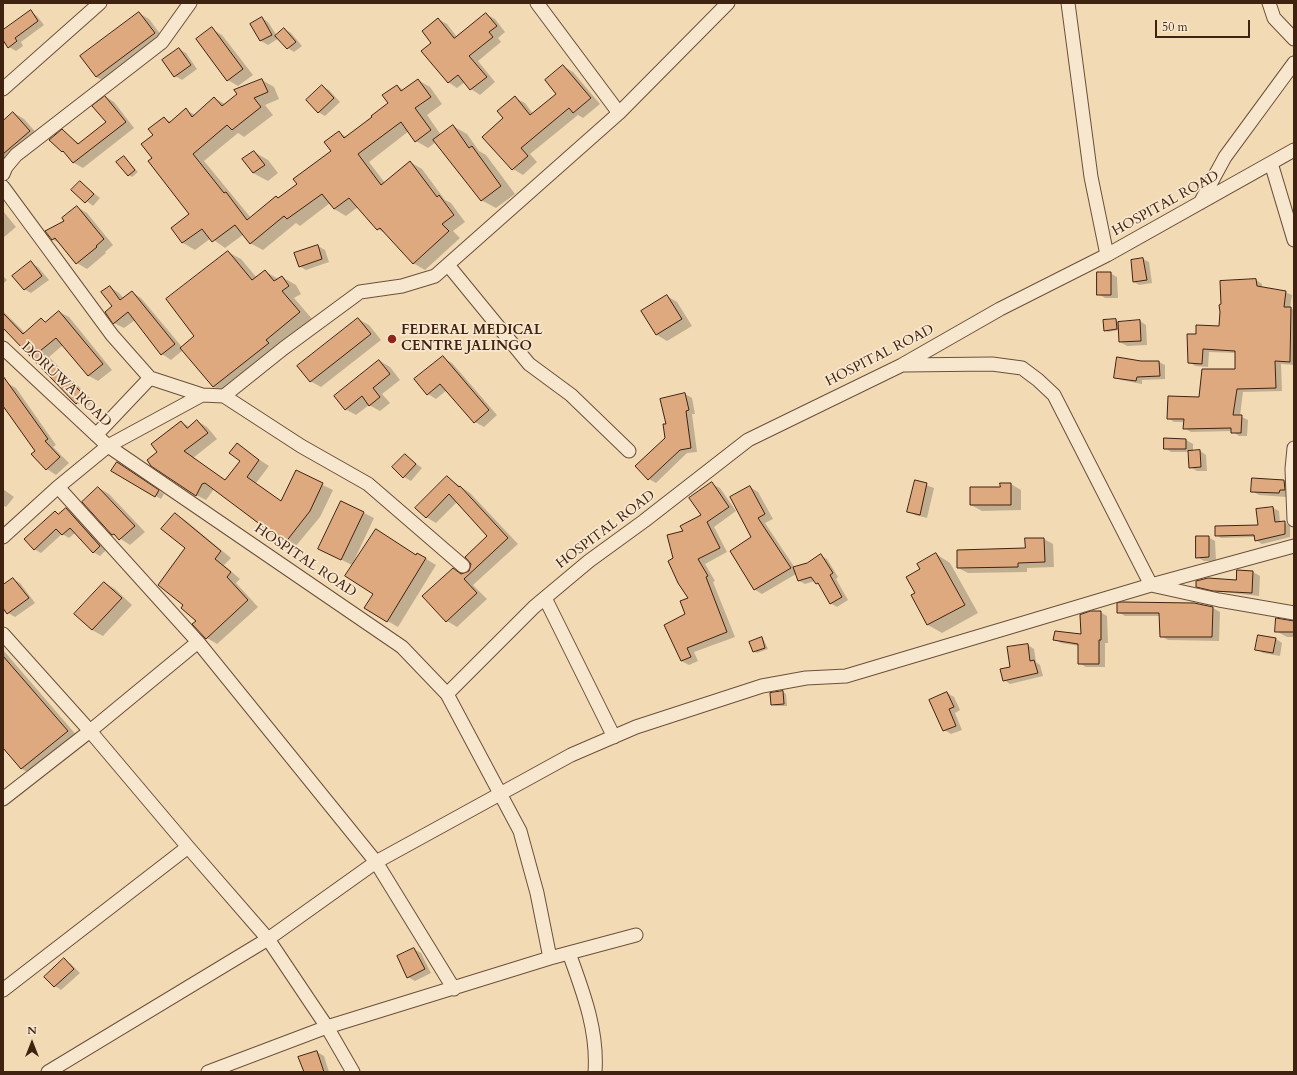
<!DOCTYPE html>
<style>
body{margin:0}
#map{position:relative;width:1297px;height:1075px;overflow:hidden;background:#f2dab5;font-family:Cardo,serif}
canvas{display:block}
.frame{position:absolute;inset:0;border:4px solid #402211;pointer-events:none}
.north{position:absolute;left:12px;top:1023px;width:40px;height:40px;-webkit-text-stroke:3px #f7e7cf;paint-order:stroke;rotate:0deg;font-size:11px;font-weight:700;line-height:16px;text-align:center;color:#402211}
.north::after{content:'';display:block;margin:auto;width:14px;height:18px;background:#402211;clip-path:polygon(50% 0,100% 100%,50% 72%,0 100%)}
.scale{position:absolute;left:1155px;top:20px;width:95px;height:18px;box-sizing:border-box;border:2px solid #402211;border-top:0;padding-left:5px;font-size:12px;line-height:14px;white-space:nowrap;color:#402211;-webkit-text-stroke:3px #f7e7cf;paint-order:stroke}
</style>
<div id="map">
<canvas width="1297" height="1075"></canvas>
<div class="frame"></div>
<div class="north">N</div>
<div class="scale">50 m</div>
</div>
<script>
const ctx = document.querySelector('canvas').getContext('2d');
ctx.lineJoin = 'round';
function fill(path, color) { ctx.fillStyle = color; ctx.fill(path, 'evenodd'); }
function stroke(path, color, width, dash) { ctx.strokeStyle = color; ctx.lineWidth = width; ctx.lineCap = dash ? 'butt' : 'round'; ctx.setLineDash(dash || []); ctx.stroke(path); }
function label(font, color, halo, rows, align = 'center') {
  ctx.font = font + ' Cardo,serif'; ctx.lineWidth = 3.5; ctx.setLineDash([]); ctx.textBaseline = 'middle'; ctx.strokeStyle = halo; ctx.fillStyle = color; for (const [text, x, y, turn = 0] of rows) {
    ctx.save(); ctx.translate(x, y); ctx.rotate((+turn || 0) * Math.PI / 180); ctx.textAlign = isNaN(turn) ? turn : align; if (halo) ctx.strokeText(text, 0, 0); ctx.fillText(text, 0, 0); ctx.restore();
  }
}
const shadow = new Path2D(`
 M31 12 37 16 44 25 21 42 23 46 16 51 9 47 3 38V32Z
 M139 13 149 19 164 39 107 83 96 77Z
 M486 14 495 19 505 32 498 38 501 42 478 61 495 82 480 95 471 89 465 82 457 88 448 82 433 43 438 19 447 24 457 37Z
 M262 18 268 22 277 36 284 29 291 33 302 46 294 52 288 48 279 38 268 45 261 41 251 24Z
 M212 29 222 35 253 75 238 86 228 80Z
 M179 49 186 53 197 69 182 80 175 76Z
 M563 66 573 72 600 104 583 118 578 115 530 154 537 162 523 175 513 169 504 118 515 98 525 103 533 114 558 94Z
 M262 80 274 87 279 99 265 105 273 115 244 137 238 133 204 161 251 218 298 184 332 151 339 133 347 137 390 104 397 86 404 90 418 80 430 87 442 104 427 115 441 135 453 126 467 134 479 151 486 155 515 194 496 208 481 200 436 142 428 148 416 141 409 131 369 162 385 183 410 162 422 169 445 200 451 203 465 222 453 231 460 238 425 270 413 263 388 235 378 229 358 207 346 216 334 209 330 203 300 226 296 223 263 250 250 243 244 234 225 248 211 238 195 250 183 243 172 228 191 214 153 158 154 135 164 118 171 122 186 110 195 115 214 98 225 104Z
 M323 87 329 90 340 102 325 116 318 112Z
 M106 97 114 102 134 128 83 168 74 163 67 154 51 140 62 131 80 144 108 122Z
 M14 113 24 119 40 137 3 169V122Z
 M254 152 268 160 278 173 268 181 253 173Z
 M124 158 138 172 132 177 129 175Z
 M80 182 100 198 93 206 73 190Z
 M77 207 87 213 113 245 105 252 106 253 87 269 77 263 61 244 52 239Z
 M3 211 16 227 3 238Z
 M318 246 325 250 329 262 306 270 299 266Z
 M228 252 241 259 257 278 265 271 278 279 282 277 296 285 301 294 294 298 313 320 227 394 214 387 183 350 171 360 162 354 135 320 124 328 114 323 110 287 119 293 124 299 132 292 141 298 182 347 196 336Z
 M1143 259 1149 262 1152 283 1139 285 1134 282 1132 261Z
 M31 263 38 267 49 280 31 293 24 289Z
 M1110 273 1117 277 1118 298H1105L1098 294Z
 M3 276 7 280 3 284Z
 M1256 280 1262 284V288L1285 292 1292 295 1290 308 1294 310V365L1281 364 1282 391 1243 392 1240 416 1248 420 1247 436H1239L1232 431 1191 432 1184 428 1185 422H1174L1168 418 1236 370V353L1209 352 1208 367 1195 366 1189 362 1197 335 1220 327Z
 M667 296 677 302 692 326 667 341 657 335 642 311Z
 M3 311 25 333 41 319 46 322 59 312 69 317 112 370 98 381 89 376 63 345 49 357 93 401 86 408 77 403 3 327Z
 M358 319 369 325 381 340 321 387 310 381Z
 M1116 320 1119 323 1140 321 1146 325 1147 345 1127 346 1120 342 1119 330 1108 332 1105 330Z
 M443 358 452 363 497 415 484 427 475 422 447 390 436 399 428 394Z
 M380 361 390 367 400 380 382 394 390 403 380 411 369 405 356 415 345 409Z
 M1141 362H1159L1165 365V379L1142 380V384L1121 380 1115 377Z
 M7 383 16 388 56 445 53 447 69 463 56 475 47 469 33 454 36 451 3 404V385Z
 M685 394 692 398 695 414H692L697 452 687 453 656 483 649 479 666 438 667 424Z
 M197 421 207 427 217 439 193 458 226 481 241 460 237 445 269 466 256 483 282 502 296 472 333 490 320 517 295 547 214 489 206 500 196 495 159 452 181 422 190 427Z
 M1186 440 1193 444V452L1200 451 1206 455 1207 471H1197L1190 467 1189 452H1171L1165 448Z
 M405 455 422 468 411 481 404 477Z
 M123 467 164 494 161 499 113 471Z
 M447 477 470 493 518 544 473 585 487 599 457 627 447 621 423 596 453 569 462 574 470 572 489 537 457 502 436 523 426 517Z
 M915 481 934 488 927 518 915 515 908 511Z
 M1284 481 1291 485V493L1286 494V497L1259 495 1252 491Z
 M712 484 720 488 736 511 714 527 727 552 705 564 715 581 713 582 735 637 694 652 698 661 689 665 681 661 689 599 674 558 684 531 703 516Z
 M1011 484 1021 490V510L982 511 971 505Z
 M750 487 758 492 773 519 765 523 795 568 807 564 821 556 827 559 838 577 836 579 848 600 837 607 830 603 821 586 815 581 805 584 799 581 796 574 762 594 754 589Z
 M99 488 109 494 145 532 130 545 113 534Z
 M3 489 14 497 6 507 3 505Z
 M342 502 374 518 352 565 330 554Z
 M1273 508 1279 511 1280 523 1284 522 1290 526V537L1262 544 1256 540 1255 537 1221 538 1216 535 1259 526Z
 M66 509 73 513 106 550 100 556 93 552 76 532 69 538 62 534 41 553 34 549 56 512 59 514Z
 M175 514 185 520 231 558 224 565 240 579 236 583 258 607 217 644 207 638 197 620 184 605 186 548Z
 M387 536 417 556 418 554 436 565 398 627 365 608 374 594Z
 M1208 537 1215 541 1216 561H1204L1197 557Z
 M1044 539 1053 544 1054 567 1027 568V572L968 573 958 568 1026 549Z
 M936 554 950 563 978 613 942 633 928 625 912 595 916 593 922 570Z
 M1238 571 1253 572 1260 576 1259 596 1204 590 1197 586 1237 581Z
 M13 579 20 583 35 603 15 617 8 613 3 607V586Z
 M105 583 115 589 132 605 103 636 92 630Z
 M1213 608 1220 612 1219 641 1168 640 1161 636 1160 616H1125L1118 612Z
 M1100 612 1107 616 1108 643H1105V667H1086L1079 663V646L1061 643 1054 639 1082 636Z
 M1294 622V637H1287L1276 631Z
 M761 638 764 640 768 649 757 653 754 651Z
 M1276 639 1282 643 1280 656 1263 653 1256 649Z
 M1028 645 1034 649 1036 662 1040 665 1043 676 1010 684 1004 680Z
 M3 650 78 737 32 775 22 769 3 746Z
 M783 692 786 694 787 706H775L772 704 771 694Z
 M947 693 954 697 960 710 955 713 962 730 951 734 944 730Z
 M414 949 421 953 431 973 415 981 408 977Z
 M64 960 71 964 80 973 61 990 55 986Z
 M317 1052 324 1056 329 1072H305Z`);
const building = new Path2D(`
 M31 10 38 21 15 38 17 41 8 48 3 40V30Z
 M139 12 155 33 96 77 80 56Z
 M486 13 497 26 489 32 493 37 469 56 487 77 470 90 458 75 448 83 421 51 431 43 422 31 438 18 454 38Z
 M262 17 272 35 260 41 250 24Z
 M212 27 243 69 227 81 196 39Z
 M284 28 296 42 287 49 275 36Z
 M179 48 191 65 174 77 162 60Z
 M563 65 591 98 573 113 569 108 521 148 528 156 512 170 482 137 503 118 497 111 515 96 530 115 556 94 545 80Z
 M262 79 268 92 254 98 261 107 232 130 227 125 193 154 224 193 226 192 247 220 276 196 278 198 297 184 293 179 331 151 324 142 339 131 344 138 372 117 371 116 388 103 382 95 397 85 401 91 418 79 431 97 415 108 431 130 415 142 401 122 358 154 381 185 410 161 437 197 439 195 454 215 442 224 449 231 413 264 380 228 377 230 349 198 334 209 322 194 287 219 284 216 250 244 235 225 212 242 202 229 182 243 171 228 189 214 148 161 152 158 141 144 153 135 148 129 164 117 169 123 186 108 192 117 214 97 222 106 237 94 234 90Z
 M322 85 334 98 318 113 306 100Z
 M105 96 126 122 73 163 63 151 62 152 49 140 62 129 78 144 106 122 92 106Z
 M13 112 30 131 3 154V121Z
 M453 125 469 148 472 146 501 186 481 201 433 140Z
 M254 151 265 165 253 173 242 159Z
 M124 156 135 170 128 176 116 162Z
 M80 181 94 194 85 203 71 190Z
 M77 206 104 239 96 246 97 247 76 264 55 238 52 240 45 231 64 221 62 218Z
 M318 245 322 259 299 267 294 253Z
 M228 251 252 280 265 270 274 281 282 276 289 286 282 291 300 312 266 340 269 343 213 387 180 348 194 336 166 299Z
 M1143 258 1147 280 1133 282 1131 260Z
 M31 261 42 276 24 290 12 276Z
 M1097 272H1111V295H1097Z
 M1256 279 1257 286 1286 291 1284 307H1291L1290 362 1275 361 1276 388 1237 389 1233 415H1242L1241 433H1231V428L1183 429 1184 419H1167L1168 396 1199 397 1202 369H1235V351L1203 349 1202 364 1188 363 1187 334H1196V325L1219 326 1220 312 1219 305 1221 304 1220 281Z
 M110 286 120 300 132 291 175 344 161 355 128 312 113 324 105 312 112 306 101 292Z
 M667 295 682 319 656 335 641 311Z
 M59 311 103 364 88 376 56 338 40 351 85 396 76 404 3 328V313L23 334 41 318 45 322Z
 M358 318 371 334 310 382 297 366Z
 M1116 319 1117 329 1104 331 1103 320Z
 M1140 320 1141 341 1119 342 1118 322Z
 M443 356 489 410 474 423 440 384 427 395 414 379Z
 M1117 357 1141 361H1159L1160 376 1137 377 1136 381 1114 378Z
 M379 360 390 374 373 388 380 397 369 406 362 396 345 410 334 396Z
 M3 376 48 439 45 441 60 457 46 470 31 454 35 451 3 406Z
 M685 393 689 410 686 411 691 448 680 450 648 480 635 466 665 438 663 424H666L660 399Z
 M197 420 208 433 184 451 225 480 240 461 229 453 237 443 259 460 247 477 281 501 296 470 323 483 310 511 285 543 205 483 202 484 196 496 151 466 147 460 157 452 151 444 181 421 187 428Z
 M1164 438 1186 439V449H1164Z
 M1200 450 1201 467 1189 468 1188 451Z
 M405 454 416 464 403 478 392 467Z
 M117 462 159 490 155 497 111 471Z
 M447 476 459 487 460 486 508 538 464 579 477 593 446 622 422 596 453 568 461 574 469 571 471 564 465 557 487 536 449 494 426 518 415 508Z
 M1252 478 1284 480 1285 490H1280L1279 493 1251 492Z
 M915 480 927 483 920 515 907 512Z
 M712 482 729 507 707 522 720 548 698 559 708 576 706 577 727 632 687 648 691 657 681 661 664 625 685 614 680 601 688 598 678 583 668 561 673 558 667 535 683 531 680 526 701 515 689 498Z
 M1000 483H1011V505H970V487H1000Z
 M750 486 765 514 758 518 791 568 754 590 730 551 751 537 730 497Z
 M98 487 135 526 119 540 114 534 112 535 82 502Z
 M341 501 364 512 341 560 318 549Z
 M1273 507 1275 522 1285 521V534L1255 541 1254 535 1215 536V526L1258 525 1256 509Z
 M66 508 100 546 93 553 70 528 62 535 56 529 34 550 24 539 55 511 58 514Z
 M175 513 221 551 215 559 231 572 227 577 248 600 206 639 192 624 196 621 181 608 183 605 158 585 185 548 161 529Z
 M376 529 416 555 417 553 426 558 387 622 364 608 373 594 345 576Z
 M1196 536H1209V557L1196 558Z
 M1025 538H1044L1045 562 1018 563V567L957 568V550L1025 548Z
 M936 553 965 605 927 625 911 595 915 593 906 577 920 569 917 564Z
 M821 554 833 573 830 575 842 597 830 604 818 583 816 584 811 577 798 581 793 567 807 563Z
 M1237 570 1253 571 1252 593 1213 591 1196 587V581L1208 578 1236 580Z
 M13 578 29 598 7 614 3 608V585Z
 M104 582 122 598 92 630 74 614Z
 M1122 602 1194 603 1213 607 1212 637H1160L1159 613H1117V603Z
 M1091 611H1101V640H1099V664H1078V644L1053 640 1055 631 1081 634 1080 615Z
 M1276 618 1294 621V632H1275Z
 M1258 635 1276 638 1273 653 1255 650Z
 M762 637 765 648 753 652 749 642Z
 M1028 644 1030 661 1034 660 1038 673 1003 681 1000 669 1010 667 1007 647Z
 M3 656 68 731 21 769 3 748Z
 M783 691 784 704 771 705 770 693Z
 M947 692 954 707 949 709 956 726 943 731 929 700Z
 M414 948 425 969 407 978 397 956Z
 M64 958 74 969 54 987 44 977Z
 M317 1051 324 1072H304L298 1057Z`);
const minor = new Path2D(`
 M537 3 619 113
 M1068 3 1091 177 1107 255
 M1269 3 1274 18 1294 39
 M3 89 100 3
 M1271 163 1294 240
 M3 174 6 167 16 155 162 42 190 3
 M3 187 112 335 150 378 202 395 224 396 301 446 368 484 463 566
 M1200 203 1225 157 1294 63
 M448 265 529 364 571 395 629 451
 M3 348 108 446 202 395
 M904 365 992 364 1022 368 1038 380 1054 395 1151 585 1219 600 1294 613
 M224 396 284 348 360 292 402 286 435 276 619 113 728 3
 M96 435 150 378
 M1294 448 1292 469 1294 520
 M58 487 198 642 376 862 454 989
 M3 537 58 487 108 446 402 647 447 694 534 607 589 561 644 521 748 440 902 365 1000 309 1107 255 1294 150
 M545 598 614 737
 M3 634 90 731 188 847 268 939 327 1027 353 1072
 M447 694 520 831 537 893 550 958
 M3 799 90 731 198 642
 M569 953C583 992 598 1030 595 1072
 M3 990 188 847
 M48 1072 268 939 376 862 571 755 636 727 762 686 806 678 846 676 1151 585 1294 546
 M208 1072 327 1027 550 958 636 935`);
const markers = [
 [392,339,5,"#8f2418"]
];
const streetNames = [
 ["HOSPITAL ROAD",1166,204,-29],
 ["HOSPITAL ROAD",880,356,-27],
 ["DORUWA ROAD",66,385,43],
 ["HOSPITAL ROAD",606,530,-37],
 ["HOSPITAL ROAD",305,561,34]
];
const poiNames = [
 ["FEDERAL MEDICAL",401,331],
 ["CENTRE JALINGO",401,347]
];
fill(shadow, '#0003');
fill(building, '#dfa980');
stroke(building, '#402211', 1);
stroke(minor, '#6c503a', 15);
stroke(minor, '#f7e7cf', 13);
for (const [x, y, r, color] of markers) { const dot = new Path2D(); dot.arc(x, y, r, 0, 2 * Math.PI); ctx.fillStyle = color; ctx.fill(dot); stroke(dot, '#f7e7cf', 1.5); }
label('14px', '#402211', '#f7e7cf', streetNames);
label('bold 14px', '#402211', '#f7e7cf', poiNames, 'left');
</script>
